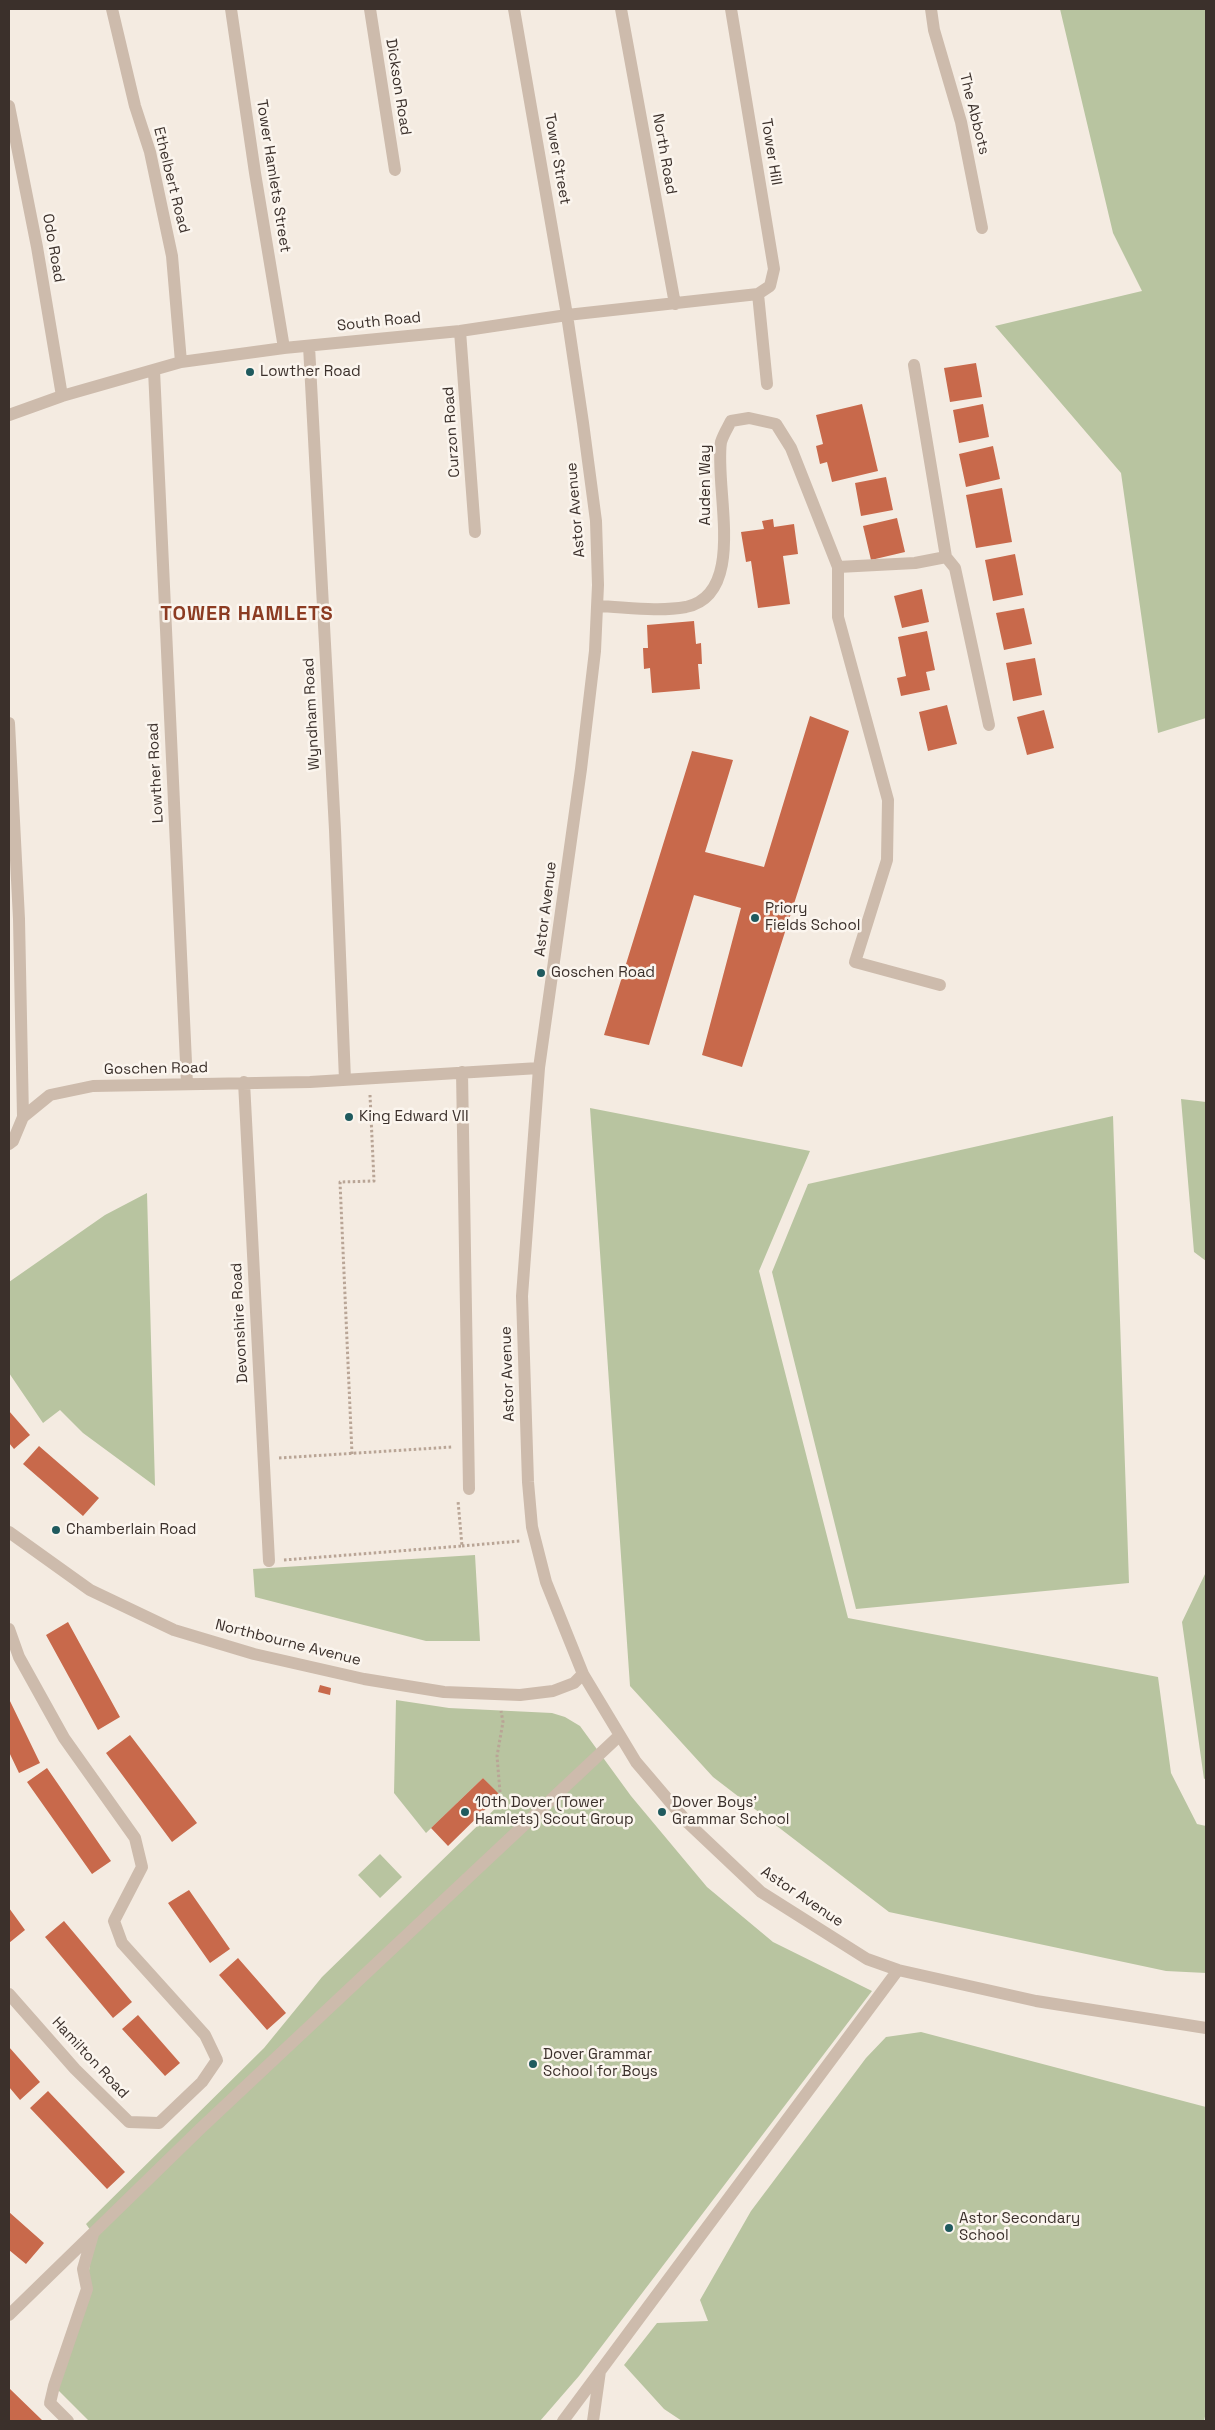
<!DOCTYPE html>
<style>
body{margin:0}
#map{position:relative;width:1215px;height:2430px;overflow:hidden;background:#f4ebe1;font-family:"Space Grotesk",sans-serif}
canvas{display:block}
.frame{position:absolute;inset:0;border:10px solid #3b302b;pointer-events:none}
</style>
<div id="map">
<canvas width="1215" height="2430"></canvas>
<div class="frame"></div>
</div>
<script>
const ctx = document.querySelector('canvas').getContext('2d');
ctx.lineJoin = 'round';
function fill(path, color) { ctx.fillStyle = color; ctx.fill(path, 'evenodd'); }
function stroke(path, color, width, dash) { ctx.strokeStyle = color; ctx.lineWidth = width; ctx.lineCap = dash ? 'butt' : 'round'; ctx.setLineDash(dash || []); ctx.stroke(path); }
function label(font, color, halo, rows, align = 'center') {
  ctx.font = font + ' "Space Grotesk",sans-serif'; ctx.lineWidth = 5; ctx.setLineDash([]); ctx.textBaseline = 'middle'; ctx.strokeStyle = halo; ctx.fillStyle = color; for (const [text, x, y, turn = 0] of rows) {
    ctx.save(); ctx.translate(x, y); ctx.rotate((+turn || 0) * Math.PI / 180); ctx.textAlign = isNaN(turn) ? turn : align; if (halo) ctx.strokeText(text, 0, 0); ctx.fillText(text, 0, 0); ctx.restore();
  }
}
const green = new Path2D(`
 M1060 9H1206V718L1158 733 1121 473 995 326 1142 291 1113 233Z
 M1181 1099 1206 1102V1261L1194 1252Z
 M590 1108 810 1151 759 1271 848 1618 1158 1677 1171 1773 1197 1824 1206 1826V1973L1166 1971 889 1912 713 1777 630 1686Z
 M1113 1116 1129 1583 856 1609 772 1272 808 1184Z
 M147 1193 155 1486 83 1433 60 1410 43 1423 9 1373V1282L105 1215Z
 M475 1555 480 1641H426L255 1597 253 1569Z
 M1206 1572V1778L1204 1779 1182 1622Z
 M396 1700 449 1708 552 1713 565 1717 580 1726 631 1796 707 1887 773 1942 872 1991 579 2376 540 2421H89L54 2386 87 2289 93 2234 86 2224 264 2048 322 1977 504 1800 483 1778 426 1833 394 1793Z
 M380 1854 402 1877 380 1898 358 1875Z
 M921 2032 1206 2107V2412L1204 2421H682L664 2409 624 2365 657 2323 708 2321 700 2300 751 2211 866 2058 886 2037Z`);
const building = new Path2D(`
 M976 363 982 397 950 402 944 368Z
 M862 404 878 471 832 482 827 462 820 464 816 446 823 444 816 415Z
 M983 404 989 437 959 443 953 410Z
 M993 446 1000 479 966 487 959 454Z
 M886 477 893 510 861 516 855 483Z
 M1002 488 1012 542 976 548 966 495Z
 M897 518 905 552 871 560 863 526Z
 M773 519 774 527 794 524 798 554 783 556 790 604 758 608 751 561 746 562 741 532 764 529 762 521Z
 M1015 554 1023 595 993 601 985 560Z
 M922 589 929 622 902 628 894 596Z
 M1024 608 1032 644 1004 650 996 613Z
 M694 621 696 644 701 643 702 664H698L700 689 652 693 650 668 644 669 643 648H648L647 625Z
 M927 631 935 670 926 672 930 690 901 696 897 678 906 676 898 637Z
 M1035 658 1042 695 1013 701 1006 663Z
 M947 705 957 744 928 751 919 712Z
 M1044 710 1054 748 1027 755 1017 717Z
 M810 716 849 731 742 1067 702 1055 741 908 694 895 649 1045 604 1035 692 751 733 760 705 852 764 867Z
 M9 1411 30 1435 14 1449 9 1443Z
 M39 1446 99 1498 83 1516 23 1464Z
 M68 1622 120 1717 98 1730 46 1635Z
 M320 1685 331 1688 330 1695 318 1692Z
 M9 1699 40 1763 19 1773 9 1752Z
 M130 1735 197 1823 172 1842 106 1753Z
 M47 1768 111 1861 92 1874 27 1782Z
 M483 1778 500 1795 448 1846 431 1828Z
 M189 1890 230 1949 210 1963 168 1903Z
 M9 1908 25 1930 9 1943Z
 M64 1921 132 2002 113 2018 45 1937Z
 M238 1958 286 2013 267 2030 219 1975Z
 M138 2015 180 2063 165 2076 122 2029Z
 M9 2047 40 2082 20 2100 9 2087Z
 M48 2091 125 2172 107 2189 30 2108Z
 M9 2212 44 2243 26 2264 9 2250Z
 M9 2388 43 2421H9Z`);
const path = new Path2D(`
 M352 1454 340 1182 374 1181 370 1095
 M279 1458 452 1447
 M462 1546 520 1541
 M284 1560 462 1546 458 1501
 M500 1792 497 1756 503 1722 501 1711`);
const minor = new Path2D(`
 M112 9 135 106 150 152 172 256 181 362
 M231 9 255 173 284 348
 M370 9 395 170
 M514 9 567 315 583 423 596 521 598 585 595 651 581 769 539 1068 522 1296 528 1482 532 1527 546 1582 583 1674 636 1762 688 1823 761 1892 867 1959 898 1970 1036 2001 1206 2028
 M621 9 675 304
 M931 9 934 30 961 122 982 228
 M9 106 37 247 62 396
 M758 294 767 384
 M460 331 475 532
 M309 346 335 830 345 1080
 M154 370 187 1084
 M9 415 62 396 181 362 284 348 460 331 567 315 758 294 770 286 774 269 731 9
 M946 557 955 568 989 725
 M838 567 915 563 946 557 914 365
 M598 606C626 607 657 612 686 607 748 594 714 488 721 442 723 435 728 427 731 421L749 418 776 424 791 448 838 567V617L888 800 887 860 855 962 940 985
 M9 723 19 919 23 1117
 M462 1072 469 1489
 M244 1082 269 1561
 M9 1144 13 1141 23 1117 50 1095 93 1086 310 1082 539 1068
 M9 1532 90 1590 174 1630 254 1654 364 1679 444 1692 520 1695 553 1691 574 1683 583 1674
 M9 1629 19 1657 64 1738 135 1838 142 1867 114 1921 122 1943 205 2035 217 2060 202 2082 159 2123 129 2122 75 2069 9 1994
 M9 2315 200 2129 619 1736
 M68 2421 50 2403 54 2386 87 2289 83 2269 93 2234
 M563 2421 898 1970
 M593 2421 600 2371`);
const markers = [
 [250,372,5,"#1f5a5e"],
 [755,918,5,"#1f5a5e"],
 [541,973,5,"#1f5a5e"],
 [349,1117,5,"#1f5a5e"],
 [56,1530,5,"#1f5a5e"],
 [465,1812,5,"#1f5a5e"],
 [662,1812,5,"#1f5a5e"],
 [533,2064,5,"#1f5a5e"],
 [949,2228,5,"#1f5a5e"]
];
const streetNames = [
 ["Dickson Road",398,87,81],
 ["The Abbots",974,114,76],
 ["Tower Hill",771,152,81],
 ["North Road",664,154,80],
 ["Tower Street",557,159,80],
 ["Tower Hamlets Street",273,176,81],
 ["Ethelbert Road",171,180,76],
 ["Odo Road",53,248,80],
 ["South Road",379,322,-6],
 ["Curzon Road",452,432,-94],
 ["Auden Way",706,485,-90],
 ["Astor Avenue",576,510,-95],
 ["Wyndham Road",312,714,-93],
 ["Lowther Road",156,773,-93],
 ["Astor Avenue",546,909,-83],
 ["Goschen Road",156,1069,-1],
 ["Devonshire Road",240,1323,-93],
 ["Astor Avenue",508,1374,-92],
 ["Northbourne Avenue",288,1643,14],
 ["Astor Avenue",802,1897,34],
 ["Hamilton Road",90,2058,47]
];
const poiNames = [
 ["Lowther Road",260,372],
 ["Priory",765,909],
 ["Fields School",765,926],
 ["Goschen Road",551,973],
 ["King Edward VII",359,1117],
 ["Chamberlain Road",66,1530],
 ["10th Dover (Tower",475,1803],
 ["Hamlets) Scout Group",475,1820],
 ["Dover Boys'",672,1803],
 ["Grammar School",672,1820],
 ["Dover Grammar",543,2055],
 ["School for Boys",543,2072],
 ["Astor Secondary",959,2219],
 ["School",959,2236]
];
const districtNames = [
 ["TOWER HAMLETS",247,615]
];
fill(green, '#b8c4a0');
fill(building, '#c8694b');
stroke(path, '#b9a596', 3, [2.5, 2.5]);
stroke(minor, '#cdbbac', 12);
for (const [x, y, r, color] of markers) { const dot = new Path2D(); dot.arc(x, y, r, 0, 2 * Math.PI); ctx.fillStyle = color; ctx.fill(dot); stroke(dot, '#fbf5ee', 2); }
label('15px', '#3b302b', '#fbf5ee', streetNames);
label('15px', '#3b302b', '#fbf5ee', poiNames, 'left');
ctx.letterSpacing = '1px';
label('bold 20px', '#8c3b22', '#fbf5ee', districtNames);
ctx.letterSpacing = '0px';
</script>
